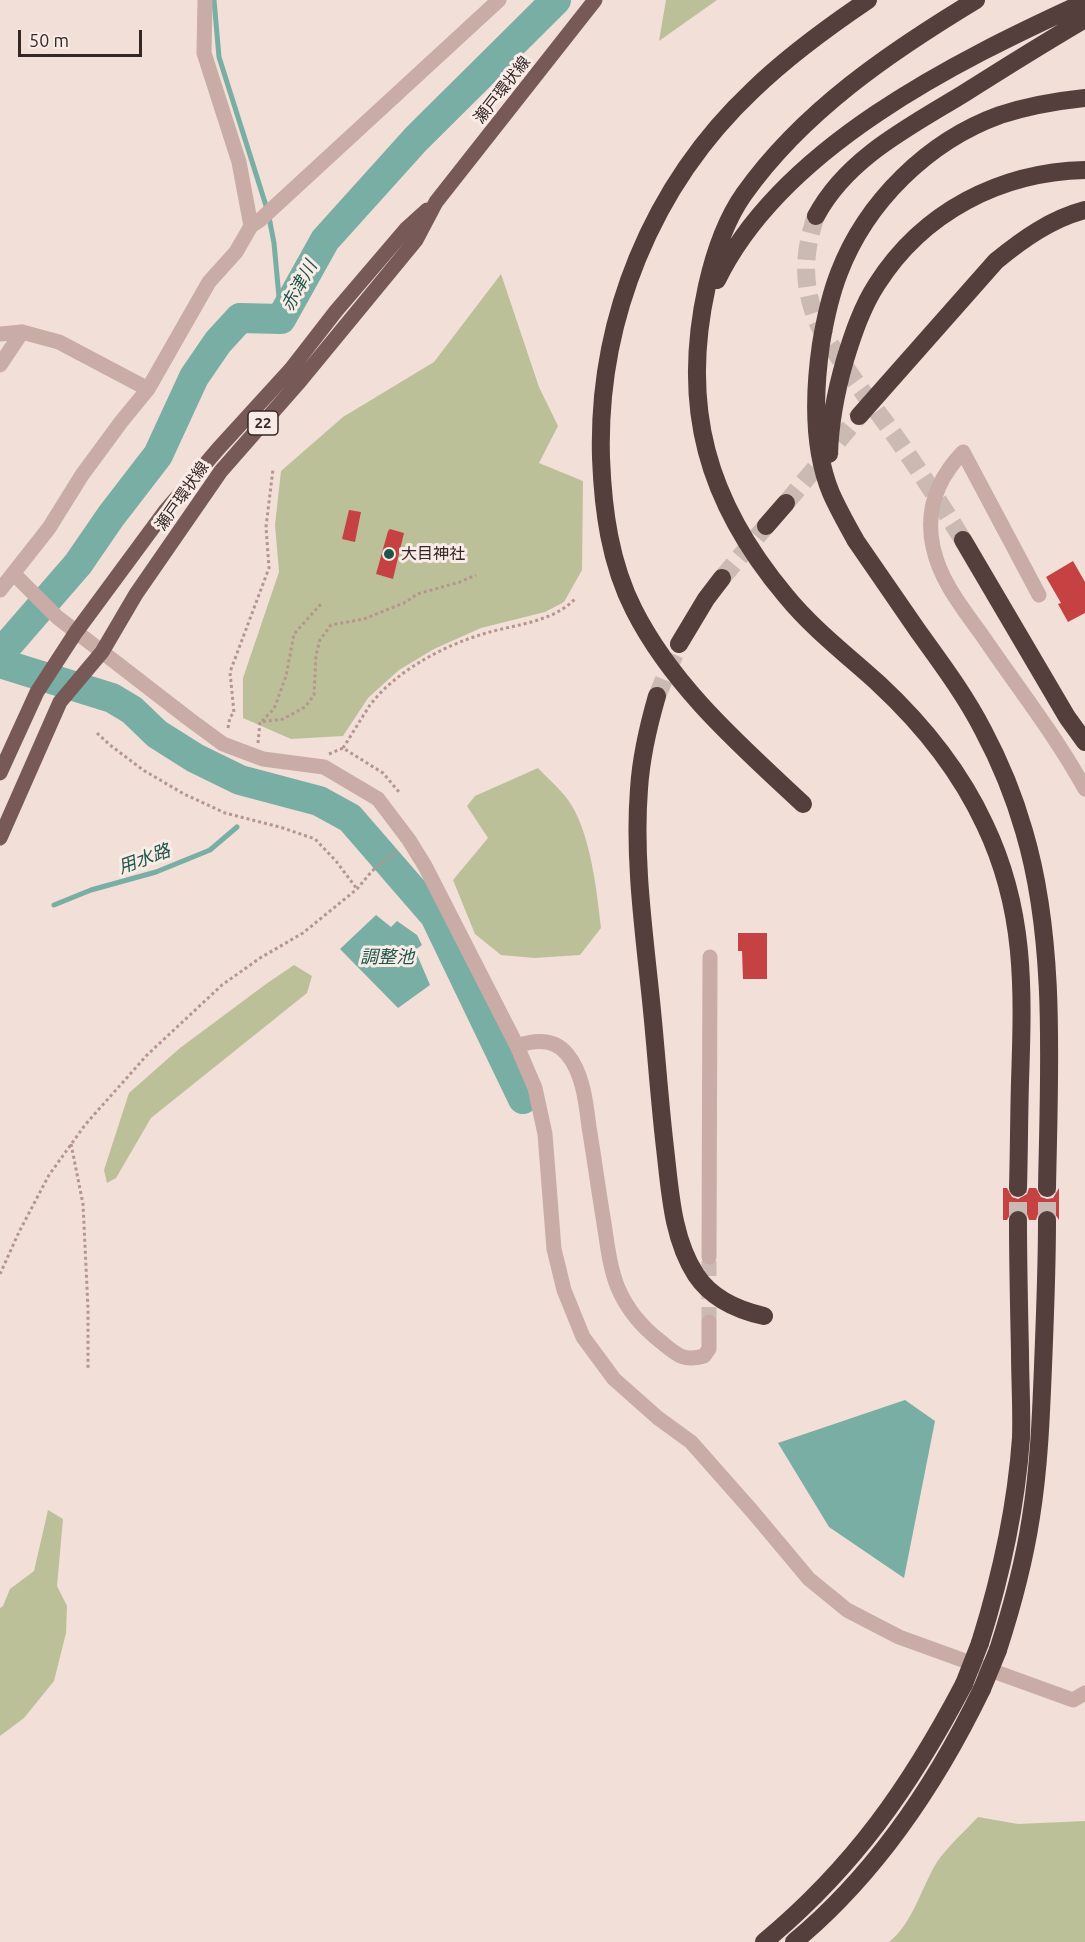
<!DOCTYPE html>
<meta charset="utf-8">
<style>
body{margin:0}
#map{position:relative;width:1085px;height:1942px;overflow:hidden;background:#f1dfd8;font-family:Ubuntu,sans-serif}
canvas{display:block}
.scale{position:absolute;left:18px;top:30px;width:124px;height:27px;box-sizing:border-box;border:3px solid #342726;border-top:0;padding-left:8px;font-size:18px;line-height:21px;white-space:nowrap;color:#342726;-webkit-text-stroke:4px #f9ebe5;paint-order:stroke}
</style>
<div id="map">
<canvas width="1085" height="1942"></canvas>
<div class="scale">50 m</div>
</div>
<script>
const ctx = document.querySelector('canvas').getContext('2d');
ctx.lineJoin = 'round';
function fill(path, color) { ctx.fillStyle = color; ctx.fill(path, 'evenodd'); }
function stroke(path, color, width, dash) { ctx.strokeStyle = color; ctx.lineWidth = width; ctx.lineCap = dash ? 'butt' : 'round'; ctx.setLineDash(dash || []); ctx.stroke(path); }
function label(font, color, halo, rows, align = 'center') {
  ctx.font = font + ' Ubuntu,"Noto Sans JP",sans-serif'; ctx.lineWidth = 6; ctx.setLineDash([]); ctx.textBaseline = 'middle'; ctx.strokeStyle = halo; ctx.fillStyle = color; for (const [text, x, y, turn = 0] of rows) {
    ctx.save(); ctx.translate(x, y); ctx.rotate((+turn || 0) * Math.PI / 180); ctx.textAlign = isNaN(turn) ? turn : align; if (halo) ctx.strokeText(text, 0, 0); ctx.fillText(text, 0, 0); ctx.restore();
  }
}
const green = new Path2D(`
 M666 0H717L659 41Z
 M501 274 539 387 558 426 539 463 583 481 582 570 564 602 545 612 481 628 434 649 399 670 368 698 343 736 291 739 243 718V678L279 572 275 525 281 471 343 417 434 362Z
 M538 768C549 780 564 792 572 806 591 838 597 892 601 928L580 955 534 958 501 955 475 934 453 880 488 838 467 806 475 796Z
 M294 965 312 976 307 993 151 1118 116 1178 107 1183 104 1170 129 1093 180 1048 266 984Z
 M48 1510 63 1519 57 1586 67 1606 66 1633 54 1681 24 1718 0 1736V1608L3 1606 10 1589 34 1571Z
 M978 1817 1018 1824 1085 1821V1942H889C913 1923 921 1888 937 1862 948 1846 965 1831 978 1817Z`);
const water = new Path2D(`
 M376 915 391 927 397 921 417 935 422 945 415 950 430 985 398 1008 340 949Z
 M905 1400 935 1421 904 1578 829 1527 778 1443Z`);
const stream = new Path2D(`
 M214 0 219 57 268 212 274 243 281 319
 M54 905 91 890 156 872 210 850 237 827`);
const river = new Path2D(`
 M0 654 78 564 111 516 158 455 194 377 218 342 240 318 281 319 325 240 416 139 556 0
 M0 663 112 698 132 710 157 734 195 758 240 780 319 801 350 818 435 916 523 1099`);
const building = new Path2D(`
 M349 510 361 512 355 542 342 539Z
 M390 529 404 533 393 579 376 574 388 531Z
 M1073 561 1085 582V613L1068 622 1058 604 1061 603 1046 577Z
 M738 933H767V979H743L742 951H738Z
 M1003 1188H1007L1012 1197 1018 1199 1027 1194 1029 1188H1036L1041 1197 1047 1199 1053 1198 1059 1188V1220L1053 1211 1046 1209 1038 1214 1036 1220H1029L1027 1214 1019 1209 1012 1211 1007 1220H1003Z`);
const minorTunnel = new Path2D(`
 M709 1322V1257`);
const highwayTunnel = new Path2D(`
 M816 216C805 247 802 278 813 310 817 325 826 338 834 350 852 378 871 403 890 429 916 465 940 503 963 540
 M786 503 859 416
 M722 578 766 526
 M657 696 679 644
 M1018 1220V1188
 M1047 1220V1188`);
const path = new Path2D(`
 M262 721 274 709 286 676 294 634 321 604
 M228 728 230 717 234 713 230 672 269 568 266 527 273 469
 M97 733 110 745 143 770 184 794 225 813 283 828 315 839 336 861 357 889
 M258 743 260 722 283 719 305 707 314 695 316 655 320 640 331 625 364 619 406 602 417 594 460 582 476 575
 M343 748C352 734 361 719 370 705 396 671 443 646 483 634 515 624 552 623 576 598
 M329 754 343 748 383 773 399 792
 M71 1144 83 1204 88 1309V1370
 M0 1274 19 1232 49 1175 85 1125 146 1056 222 985 260 958 303 933 357 889 372 871 397 851`);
const minor = new Path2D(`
 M205 0 204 53 239 162 251 226
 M0 334 22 332 59 342 148 389
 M0 365 22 332
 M14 574 57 617 189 719 223 744 263 759 324 767 378 799 409 840 425 866 517 1046 535 1088 545 1134 554 1249 564 1290 583 1337 614 1379 658 1418 691 1442 752 1511 809 1579 847 1610 899 1637 1073 1700 1085 1693
 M0 590 49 528 82 475 121 422 148 389 209 282 236 252 251 226 260 220 499 0
 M1039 595 963 452C938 478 925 510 933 547 940 581 964 610 984 638 1018 688 1056 736 1085 789
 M517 1046C534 1040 554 1038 567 1054 583 1073 586 1103 589 1127 594 1157 598 1187 603 1217 607 1241 609 1266 618 1288 627 1309 642 1327 660 1341 676 1354 682 1362 704 1356L709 1349V1322
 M709 1257 710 957`);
const major = new Path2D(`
 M0 773 37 692 76 632 166 510 218 449 291 369 336 311 406 229 427 210
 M0 838 60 702 102 652 136 594 221 471 300 381 416 240 436 202 595 0`);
const highway = new Path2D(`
 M976 0C890 52 803 111 744 194 725 221 714 255 707 286 680 407 707 502 786 596 813 629 847 655 879 684 922 724 960 771 985 825 1026 911 1023 990 1020 1082 1019 1117 1019 1153 1018 1188
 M816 216C847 158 909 127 963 94 1004 68 1044 43 1085 19
 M717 280C782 147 956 61 1085 2
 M859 416 996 261C1023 239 1051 219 1085 210
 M829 454C830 422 836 391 845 360 853 334 862 307 877 284 923 212 1000 172 1085 170
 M766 526 786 503
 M963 540 1067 717 1085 742
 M679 644 706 599 722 578
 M657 696C648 727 641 757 639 789 633 865 646 945 653 1021 657 1063 660 1105 665 1148 670 1190 672 1238 696 1275 712 1299 737 1310 764 1316
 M803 804C740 745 673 687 634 610 610 563 603 510 601 458 597 320 652 185 753 90 788 56 828 27 868 0
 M1047 1188C1049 1073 1057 942 1024 831 1014 796 1000 762 983 730 965 695 941 663 918 631 897 601 877 571 856 541 847 525 838 509 831 493 812 447 814 392 821 344 825 320 830 296 839 273 866 202 928 141 1000 115 1028 106 1056 101 1085 98
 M980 1643C1001 1576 1016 1508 1021 1438 1022 1409 1020 1380 1020 1352 1019 1308 1018 1264 1018 1220
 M998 1650C1012 1607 1024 1563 1031 1517 1039 1467 1041 1417 1043 1366 1045 1317 1047 1269 1047 1220
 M764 1942C854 1867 910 1787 964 1684
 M794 1942C876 1874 936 1784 982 1689`);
const highwayBridge = new Path2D(`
 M964 1684 980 1643
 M982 1689 998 1650`);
const markers = [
 [389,554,6,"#1c564b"]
];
const shields = [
 [263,423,30]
];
const shieldNames = [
 ["22",263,423]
];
const streetNames = [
 ["瀬戸環状線",502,90,-52],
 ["瀬戸環状線",182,496,-55]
];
const poiNames = [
 ["大目神社",401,554]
];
const waterNames = [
 ["赤津川",299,286,-61],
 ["用水路",144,859,-20],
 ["調整池",387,957]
];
fill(green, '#bcc099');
fill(water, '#78aea3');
stroke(stream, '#78aea3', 5);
stroke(river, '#78aea3', 30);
fill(building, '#c64242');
stroke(minorTunnel, '#cbbab4', 15, [15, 8]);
stroke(highwayTunnel, '#cbbab4', 18, [18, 9]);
stroke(path, '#b5968f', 3, [3, 3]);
stroke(minor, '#c9aca5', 15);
stroke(major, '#775a57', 15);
stroke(highway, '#553f3d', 18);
stroke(highwayBridge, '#553f3d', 18);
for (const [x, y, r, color] of markers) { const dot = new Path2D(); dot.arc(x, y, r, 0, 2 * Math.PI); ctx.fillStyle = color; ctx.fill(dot); stroke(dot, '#f9ebe5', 2); }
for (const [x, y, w] of shields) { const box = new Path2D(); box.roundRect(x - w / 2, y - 12, w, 24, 4.5); ctx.fillStyle = '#f9ebe5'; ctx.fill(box); stroke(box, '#342726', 1.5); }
label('bold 15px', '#342726', null, shieldNames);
label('16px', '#342726', '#f9ebe5', streetNames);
label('16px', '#342726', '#f9ebe5', poiNames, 'left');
label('italic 18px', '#1c564b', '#f9ebe5', waterNames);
</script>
